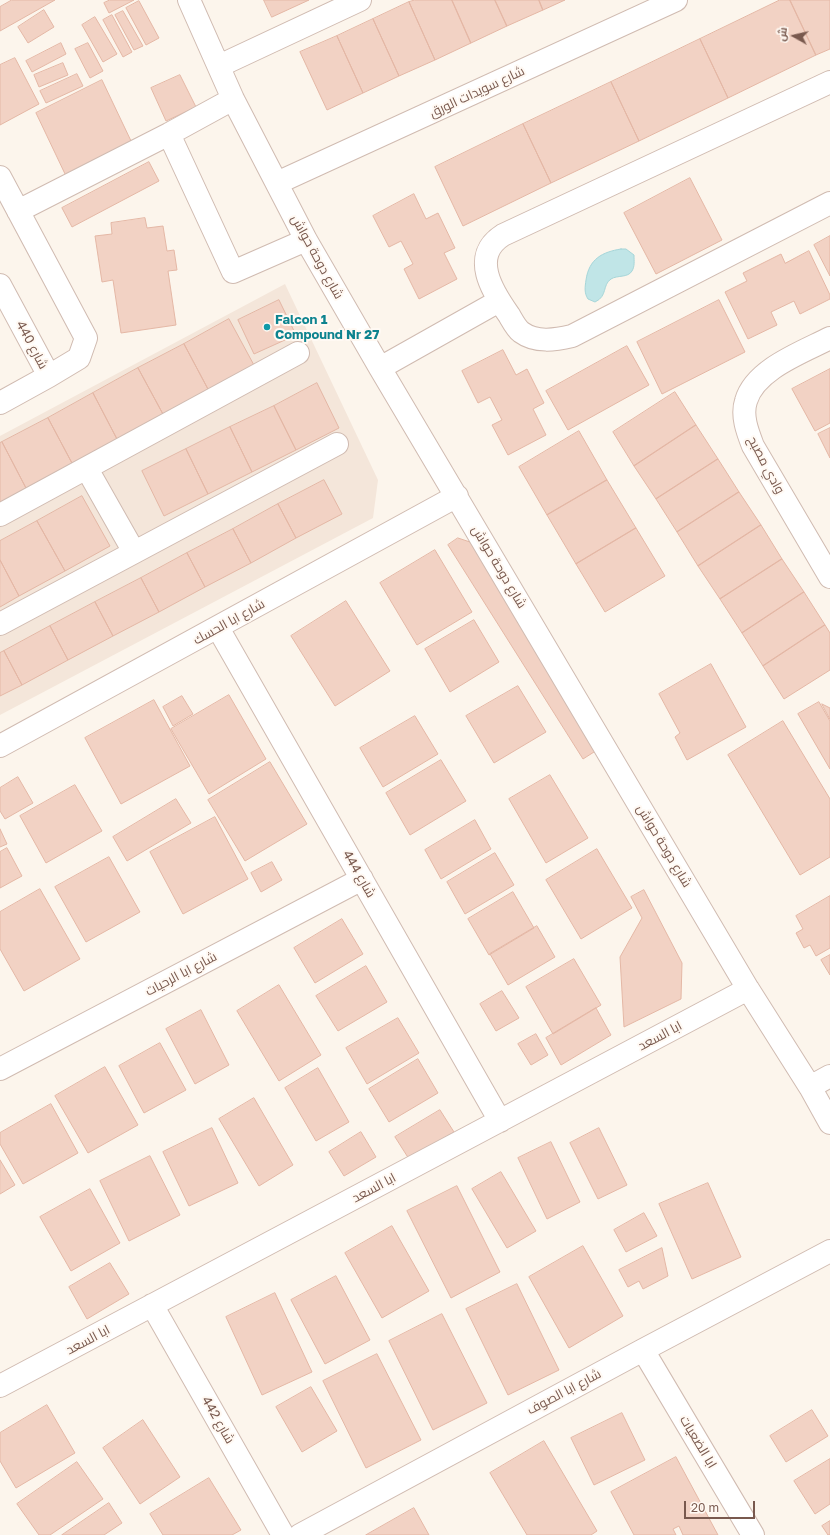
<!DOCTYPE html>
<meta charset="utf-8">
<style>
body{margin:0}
#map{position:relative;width:830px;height:1535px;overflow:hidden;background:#fcf5ec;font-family:"Golos Text",Cairo,sans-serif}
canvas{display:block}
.north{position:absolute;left:774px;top:16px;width:40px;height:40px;-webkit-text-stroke:3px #fff9f3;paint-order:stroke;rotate:278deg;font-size:11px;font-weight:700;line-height:16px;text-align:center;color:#79594e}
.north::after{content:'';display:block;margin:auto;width:14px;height:18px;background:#79594e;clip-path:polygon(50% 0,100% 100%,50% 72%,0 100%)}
.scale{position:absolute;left:684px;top:1501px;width:71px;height:18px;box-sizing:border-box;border:2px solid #79594e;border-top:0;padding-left:5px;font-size:12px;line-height:14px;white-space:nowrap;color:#79594e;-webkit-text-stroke:3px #fff9f3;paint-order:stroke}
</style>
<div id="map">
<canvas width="830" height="1535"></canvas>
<div class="north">ش</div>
<div class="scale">20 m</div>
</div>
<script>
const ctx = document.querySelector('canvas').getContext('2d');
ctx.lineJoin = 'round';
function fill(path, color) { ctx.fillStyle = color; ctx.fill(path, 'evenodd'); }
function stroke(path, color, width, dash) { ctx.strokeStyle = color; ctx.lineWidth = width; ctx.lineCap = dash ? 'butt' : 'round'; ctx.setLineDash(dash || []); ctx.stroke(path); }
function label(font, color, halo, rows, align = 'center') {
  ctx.font = font + ' "Golos Text",Cairo,sans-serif'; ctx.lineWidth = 4; ctx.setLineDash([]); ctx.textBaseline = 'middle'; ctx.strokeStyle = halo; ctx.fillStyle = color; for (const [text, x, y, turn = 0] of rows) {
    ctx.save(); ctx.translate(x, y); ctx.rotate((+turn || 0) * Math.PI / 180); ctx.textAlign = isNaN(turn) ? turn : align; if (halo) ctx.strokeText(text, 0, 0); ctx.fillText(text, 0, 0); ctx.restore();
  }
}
const residential = new Path2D(`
 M285 284 378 480 373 518 0 715V436Z`);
const water = new Path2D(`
 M621 249H626L634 255C634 261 635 266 632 271 628 278 617 275 611 279 602 285 608 296 595 302L588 299C584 293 585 287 586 280 589 259 602 252 621 249Z`);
const building = new Path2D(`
 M12 0H55L0 31V7Z
 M110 0H134L109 13 104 3Z
 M264 0H309L272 17Z
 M415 0H452L471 43 435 60 409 2Z
 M452 0H495L507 26 471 43Z
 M495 0H539L543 10 507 26Z
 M539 0H565L543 10Z
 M780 0H790L816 55 728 98 700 39Z
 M790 0H830V49L816 55Z
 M139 1 159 38 146 45 126 8Z
 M409 2 435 60 399 76 373 19Z
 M44 10 54 27 28 43 18 27Z
 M123 11 143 46 134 50 115 15Z
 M112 15 132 52 123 57 103 20Z
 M95 17 117 54 103 62 82 25Z
 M373 19 399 76 363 93 337 36Z
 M337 36 363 93 327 110 300 52Z
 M700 39 728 98 639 141 611 82Z
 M61 43 66 54 32 72 26 61Z
 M88 43 103 71 90 78 75 49Z
 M15 58 39 104 0 125V65Z
 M63 63 68 75 39 87 34 75Z
 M77 74 83 86 46 103 40 91Z
 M180 75 196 107 166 121 151 88Z
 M102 80 132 143 66 176 36 113Z
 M611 82 639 141 551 183 523 124Z
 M523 124 551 183 463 226 435 167Z
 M149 162 159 181 72 227 62 208Z
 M690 178 722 240 656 274 624 213Z
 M414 194 426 219 438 213 455 248 444 253 457 279 419 299 404 269 413 264 401 241 389 247 373 216Z
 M145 218 147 228 163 226 167 251 174 250 177 270 168 271 176 325 121 333 113 280 102 282 95 236 112 234 111 223Z
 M830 236V276L814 245Z
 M809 251 830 295V299L800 314 794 301 771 312 777 325 748 339 725 292 747 281 743 273 781 254 785 263Z
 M279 300 296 335 254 354 238 320Z
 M719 300 745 352 662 394 637 342Z
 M229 319 255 367 209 391 184 344Z
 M184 344 209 391 164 416 138 368Z
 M627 346 649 385 568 430 546 391Z
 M503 350 516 375 527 369 544 403 533 409 546 435 508 455 492 425 502 420 490 397 478 403 462 371Z
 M138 368 164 416 118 441 93 393Z
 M830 369V423L815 431 792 389Z
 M317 383 339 428 296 450 274 406Z
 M675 392 696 425 634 466 613 432Z
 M93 393 118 441 73 465 48 418Z
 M274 406 296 450 252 472 230 427Z
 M48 418 73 465 27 490 2 442Z
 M696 425 718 459 656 499 634 466Z
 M230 427 252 472 208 494 186 449Z
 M830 428V458L818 434Z
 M579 431 607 480 547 515 519 467Z
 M2 442 27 490 0 504V443Z
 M186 449 208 494 164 516 142 471Z
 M718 459 739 492 677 532 656 499Z
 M324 480 342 514 296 538 278 504Z
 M607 480 636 528 576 564 547 515Z
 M739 492 761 525 698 566 677 532Z
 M82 496 110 546 65 571 37 521Z
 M278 504 296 538 251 563 233 529Z
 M37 521 65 571 19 596 0 560V541Z
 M761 525 782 559 720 599 698 566Z
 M636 528 665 576 605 612 576 564Z
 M233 529 251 563 205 587 187 553Z
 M458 538 479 545 605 745 583 759 448 545Z
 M435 550 472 612 417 645 380 583Z
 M187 553 205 587 159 612 141 578Z
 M782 559 804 592 742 633 720 599Z
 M0 560 19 596 0 607Z
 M141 578 159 612 113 636 95 602Z
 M804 592 825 625 763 666 742 633Z
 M346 601 390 671 335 706 291 636Z
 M95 602 113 636 68 660 50 626Z
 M474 620 499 662 450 692 425 649Z
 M825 625 830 633V670L784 699 763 666Z
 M50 626 68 660 22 685 4 651Z
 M4 651 22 685 0 696V653Z
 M711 664 746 727 687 760 675 737 680 733 659 694Z
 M518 686 546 732 494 763 466 716Z
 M229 695 266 759 209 794 171 729Z
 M182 696 193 714 173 726 163 707Z
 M154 700 190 766 121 804 85 738Z
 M819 702 830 721V769L798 714Z
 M822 704 830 708V719Z
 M415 716 438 754 383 787 360 748Z
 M783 721 830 799V857L800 875 728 755Z
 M441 760 466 801 410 835 386 793Z
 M270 762 307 824 245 861 208 800Z
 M550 775 588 838 546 863 509 799Z
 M18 777 33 803 5 819 0 811V788Z
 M75 785 102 831 46 863 20 816Z
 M176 799 191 823 127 861 113 837Z
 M215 817 248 879 183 914 150 852Z
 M475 820 491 849 441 879 425 850Z
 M0 829 7 844 0 847Z
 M7 848 22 876 0 888V852Z
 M597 849 632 908 581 939 546 880Z
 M495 853 514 885 465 914 447 882Z
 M109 857 140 912 86 942 55 887Z
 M272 862 282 880 261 892 251 873Z
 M40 889 80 959 24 991 0 949V912Z
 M644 890 682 963 681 999 624 1027 620 957 642 918 631 897Z
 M513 892 534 928 489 955 468 919Z
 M830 896V948L816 956 810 945 804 948 796 933 803 929 796 916Z
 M342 919 363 954 315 983 294 948Z
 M537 926 555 957 508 985 490 954Z
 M830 955V975L821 960Z
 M574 959 601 1005 553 1034 526 987Z
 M366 966 387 1002 338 1031 316 996Z
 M279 985 321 1055 279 1081 237 1011Z
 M502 991 519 1018 496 1031 480 1004Z
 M596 1008 611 1035 561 1065 546 1038Z
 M201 1010 229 1065 195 1084 166 1029Z
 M398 1018 419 1053 367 1084 346 1048Z
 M536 1034 548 1055 531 1065 518 1044Z
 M160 1043 186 1090 144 1113 119 1066Z
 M418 1059 438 1093 389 1122 369 1089Z
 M105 1067 138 1125 88 1153 55 1096Z
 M318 1068 349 1122 316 1141 285 1088Z
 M254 1098 293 1165 259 1186 219 1119Z
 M51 1104 78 1153 23 1184 0 1144V1133Z
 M440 1110 454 1132 409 1159 395 1137Z
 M212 1128 238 1183 189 1206 163 1152Z
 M599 1128 627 1185 598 1199 570 1143Z
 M361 1132 376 1157 344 1176 329 1152Z
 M551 1142 580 1202 547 1219 518 1158Z
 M150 1156 180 1215 129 1241 100 1181Z
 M0 1160 15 1185 0 1194Z
 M501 1172 536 1231 507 1248 472 1189Z
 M708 1183 741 1257 692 1279 659 1204Z
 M457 1186 500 1272 451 1298 407 1211Z
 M90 1189 120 1243 71 1271 40 1217Z
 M644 1213 657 1236 626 1252 614 1230Z
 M392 1226 429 1291 382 1318 345 1253Z
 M583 1246 623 1316 569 1348 529 1277Z
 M662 1248 668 1276 643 1289 639 1281 628 1287 619 1270Z
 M110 1263 129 1294 87 1319 69 1287Z
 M336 1276 370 1340 325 1364 291 1300Z
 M517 1284 559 1370 508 1395 466 1309Z
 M275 1293 312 1372 262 1395 226 1317Z
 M442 1314 487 1403 433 1430 389 1341Z
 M377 1354 421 1440 366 1468 323 1381Z
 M311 1387 337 1431 302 1452 276 1407Z
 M47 1405 75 1453 16 1488 0 1461V1433Z
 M812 1410 828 1436 786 1462 770 1436Z
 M622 1413 645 1460 594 1485 571 1438Z
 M143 1420 180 1477 140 1504 103 1448Z
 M544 1441 597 1531 591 1535H527L490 1473Z
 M676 1457 718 1535H683L679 1526 673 1529 676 1535H634L611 1492Z
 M830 1459V1504L815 1514 794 1481Z
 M77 1462 103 1499 50 1535H39L17 1504Z
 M209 1478 241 1530 232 1535H163L150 1514Z
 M109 1503 122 1523 104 1535H62Z
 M414 1508 429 1535H366Z
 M830 1521V1535H828L822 1526Z`);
const minor = new Path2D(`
 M189 0 233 99 306 240 380 368 748 989 810 1087 830 1123
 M219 66 360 0
 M830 82 503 235C470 256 492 291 509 315 512 320 516 328 521 332 536 343 555 340 572 336L830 203
 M169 134 233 272 306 240
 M0 177 86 338 79 358 49 376 0 403
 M277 183 676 0
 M18 211 169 134 233 99
 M0 285 49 376
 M830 338C803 352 755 369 746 401 741 416 748 433 753 446L830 577
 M380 368 499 301
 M87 469 134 552
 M0 515 298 353
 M0 624 337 444
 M218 628 500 1121
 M0 746 457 496
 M0 1069 362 879
 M810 1087 830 1076
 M152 1305 283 1535
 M643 1350 753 1535
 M0 1386 748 989
 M300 1535 643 1350 830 1251`);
const markers = [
 [267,327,4,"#0f9aa8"]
];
const streetNames = [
 ["شارع سويدات الورق",477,92,-25],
 ["شارع دوحة حواش",317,257,61],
 ["شارع 440",32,345,62],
 ["وادي مصبح",766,465,62],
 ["شارع دوحة حواش",499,567,59],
 ["شارع ابا الحسك",229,622,-29],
 ["شارع دوحة حواش",664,846,59],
 ["شارع 444",359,874,60],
 ["شارع ابا الرحيات",181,974,-28],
 ["ابا السعد",660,1036,-28],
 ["ابا السعد",374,1188,-28],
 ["ابا السعد",88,1340,-28],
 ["شارع ابا الصوف",564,1392,-28],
 ["شارع 442",218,1420,60],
 ["ابا الضعيات",698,1442,59]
];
const cultureNames = [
 ["Falcon 1",275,320],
 ["Compound Nr 27",275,335]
];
fill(residential, '#f4e6da');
fill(water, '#c0e5e7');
stroke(water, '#a6d5d8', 1);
fill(building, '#f2d2c4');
stroke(building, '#e4b7a5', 1);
stroke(minor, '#d0bbb1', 24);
stroke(minor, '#fff', 22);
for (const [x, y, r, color] of markers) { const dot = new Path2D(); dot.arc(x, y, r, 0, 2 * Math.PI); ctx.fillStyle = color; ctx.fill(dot); stroke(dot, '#fff9f3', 1.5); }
label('13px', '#79594e', '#fff9f3', streetNames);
label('bold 13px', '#0d838f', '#fff9f3', cultureNames, 'left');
</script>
